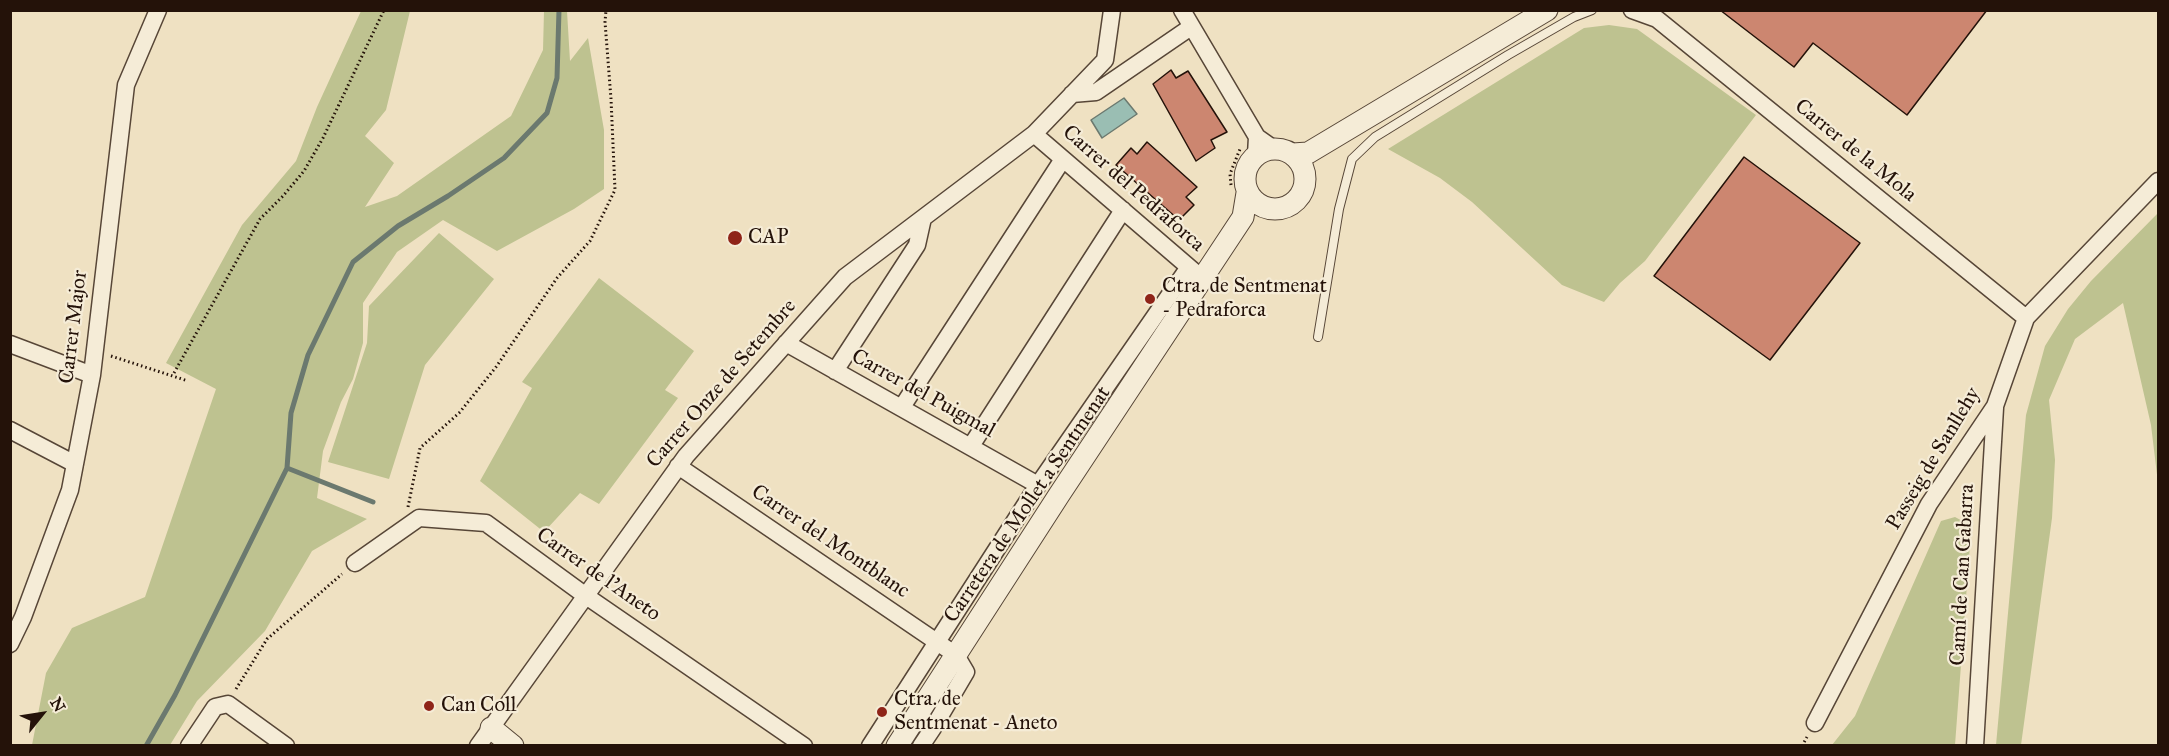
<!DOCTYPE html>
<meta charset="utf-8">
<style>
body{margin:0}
#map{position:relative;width:2169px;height:756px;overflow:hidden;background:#efe1c2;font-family:"IM FELL Great Primer",serif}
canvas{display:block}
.frame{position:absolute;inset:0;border:12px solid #241209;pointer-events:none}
.north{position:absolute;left:12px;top:684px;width:60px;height:60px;-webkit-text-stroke:4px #f5ecd7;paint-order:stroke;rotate:60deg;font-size:16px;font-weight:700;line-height:24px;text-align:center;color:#241209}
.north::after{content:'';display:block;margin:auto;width:21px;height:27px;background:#241209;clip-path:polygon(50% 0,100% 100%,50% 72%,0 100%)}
</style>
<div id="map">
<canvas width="2169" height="756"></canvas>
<div class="frame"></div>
<div class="north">N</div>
</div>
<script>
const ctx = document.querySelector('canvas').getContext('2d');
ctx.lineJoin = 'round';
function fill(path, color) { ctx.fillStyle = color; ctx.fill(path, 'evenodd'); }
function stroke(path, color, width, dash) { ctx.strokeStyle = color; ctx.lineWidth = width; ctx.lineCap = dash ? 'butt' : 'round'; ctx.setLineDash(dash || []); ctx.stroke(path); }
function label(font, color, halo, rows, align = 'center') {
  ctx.font = font + ' "IM FELL Great Primer",serif'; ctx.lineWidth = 4.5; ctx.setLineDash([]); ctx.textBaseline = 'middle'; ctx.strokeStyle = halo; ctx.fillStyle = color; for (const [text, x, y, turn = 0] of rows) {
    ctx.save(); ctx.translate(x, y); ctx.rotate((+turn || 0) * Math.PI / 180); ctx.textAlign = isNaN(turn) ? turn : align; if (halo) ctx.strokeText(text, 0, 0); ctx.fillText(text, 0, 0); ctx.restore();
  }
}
const green = new Path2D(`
 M361 11H410L386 110 365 136 394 163 365 207 397 196 511 116 543 50 544 11H567L570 61 588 38 604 130V189L574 209 497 251 443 220 397 252 363 303V343L353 379 341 402 323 451 317 498 367 519 312 551 265 631 197 701 170 745H32L46 673 72 628 145 597 216 389 166 363 242 225 296 161 317 107Z
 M1609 25 1637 29 1756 115 1645 261 1620 283 1604 302 1562 285 1472 202 1440 178 1388 149 1584 28Z
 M2158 213V483L2151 425 2123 303 2075 339 2049 400 2055 460 2052 518 2021 745H1996L2026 415 2045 346 2068 309 2091 281Z
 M439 233 494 279 425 365 389 479 328 462 367 343 369 306Z
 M599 278 694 351 665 390 678 398 599 504 580 493 544 532 480 481 532 388 522 382Z
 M1955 517 1966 523 1971 531 1955 745H1832L1855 716 1941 521Z`);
const water = new Path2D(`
 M1124 98 1137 114 1102 138 1091 120Z`);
const stream = new Path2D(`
 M287 468 373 502
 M146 746 175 695 287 468 291 413 308 355 353 262 398 226 448 196 504 158 547 113 557 78 559 10`);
const building = new Path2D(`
 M1720 10H1987L1907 115 1813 43 1794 67Z
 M1171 70 1176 78 1188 71 1227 132 1211 140 1215 148 1196 161 1153 84Z
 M1147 142 1197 187 1186 197 1194 205 1179 220 1116 165 1131 148 1137 154Z
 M1744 157 1860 243 1770 360 1654 276Z`);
const path = new Path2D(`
 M1231 185 1230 174 1240 149
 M111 356 188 381
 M174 373 260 219 283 196 304 171 323 138 384 10
 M408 507 420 448 460 412 496 367 557 278 590 241 615 190 611 99 605 22 606 10
 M236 689 267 639 342 574
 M1802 746 1807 737`);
const service = new Path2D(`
 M1318 337 1339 209 1352 159 1375 137 1508 55 1574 17 1592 10`);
const minor = new Path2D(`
 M1182 10 1257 137 1274 149
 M1632 10 1657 19 2026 318
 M1072 94 1096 92 1191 27
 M1034 134 1197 274
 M1256 155 1257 137
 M786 343 1038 485
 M10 344 92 375
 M835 371 917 245 923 218
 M902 407 1063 159
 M10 430 75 464
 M971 446 1123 210
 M678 466 956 655 966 672 933 728 921 746
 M355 563 419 518 486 523 586 596 804 746
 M10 644 23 617 70 490 92 375 126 85 158 10
 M1815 723 1929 504 1995 406 2026 318 2158 181
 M189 746 215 707 228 704 286 746
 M478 746 686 456 845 277 1034 134 1105 60 1112 10
 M870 746 1038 485 1189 267
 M1975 746 1995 408`);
const tertiary = new Path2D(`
 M1245 179a30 30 0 1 1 60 0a30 30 0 1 1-60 0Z
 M1293 154 1308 153 1547 10
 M491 728 513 746
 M897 746 1059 495 1243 217 1247 193`);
const markers = [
 [735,238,8,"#8f2418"],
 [1150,299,6,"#8f2418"],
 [429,706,6,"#8f2418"],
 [882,712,6,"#8f2418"]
];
const streetNames = [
 ["Carrer de la Mola",1855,151,39],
 ["Carrer del Pedraforca",1133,189,41],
 ["Carrer Major",74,327,-83],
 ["Carrer Onze de Setembre",722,384,-49],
 ["Carrer del Puigmal",923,394,29],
 ["Passeig de Sanllehy",1934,459,-59],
 ["Carretera de Mollet a Sentmenat",1028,505,-56],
 ["Carrer del Montblanc",830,542,34],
 ["Carrer de l'Aneto",598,575,35],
 ["Camí de Can Gabarra",1963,575,-87]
];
const poiNames = [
 ["CAP",748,238],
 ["Ctra. de Sentmenat",1162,287],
 ["- Pedraforca",1162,311],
 ["Ctra. de",894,700],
 ["Sentmenat - Aneto",894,724],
 ["Can Coll",441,706]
];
fill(green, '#bec290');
fill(water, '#9abeb3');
stroke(water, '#6b796f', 1.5);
stroke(stream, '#6b796f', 5);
fill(building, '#cc8670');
stroke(building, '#241209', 1.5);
stroke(service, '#574637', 10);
stroke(minor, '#574637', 19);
stroke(tertiary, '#574637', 23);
stroke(path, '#241209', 3, [1.5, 3]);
stroke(service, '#f5ecd7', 8);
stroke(minor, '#f5ecd7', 16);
stroke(tertiary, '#f5ecd7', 21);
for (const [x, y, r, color] of markers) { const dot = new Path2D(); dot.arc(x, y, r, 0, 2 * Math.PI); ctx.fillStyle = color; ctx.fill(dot); stroke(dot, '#f5ecd7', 2); }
label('21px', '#241209', '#f5ecd7', streetNames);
label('21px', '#241209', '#f5ecd7', poiNames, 'left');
</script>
